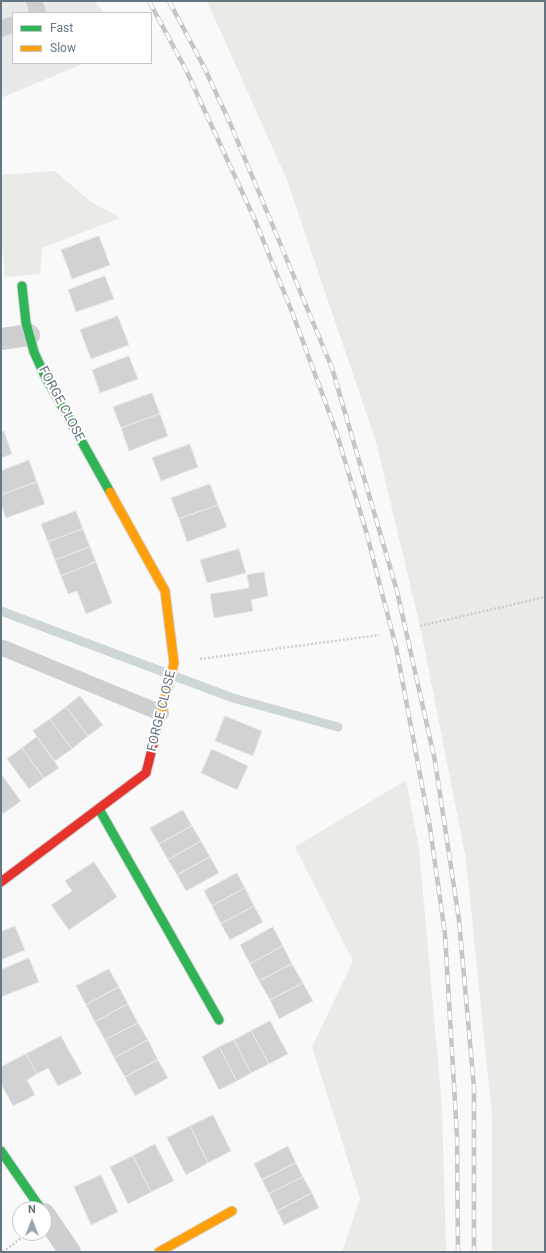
<!DOCTYPE html>
<style>
body{margin:0}
#map{position:relative;width:546px;height:1253px;overflow:hidden;background:#f9f9f9;font-family:Roboto,sans-serif}
canvas{display:block}
.frame{position:absolute;inset:0;border:2px solid #657683;pointer-events:none}
.legend{position:absolute;left:12px;top:12px;width:140px;height:52px;box-sizing:border-box;background:#fff;border:1px solid #c1c8cd;margin:0;padding:5px 7px;list-style:none;font-size:12px;color:#657683}
.legend li{display:flex;align-items:center;gap:8px;height:20px}
.legend b{width:20px;border:1px solid #c1c8cd}
.north{position:absolute;left:12px;top:1201px;width:40px;height:40px;box-sizing:border-box;background:#fff;border:1px solid #c1c8cd;border-radius:50%;rotate:0deg;font-size:11px;font-weight:700;line-height:16px;text-align:center;color:#657683}
.north::after{content:'';display:block;margin:auto;width:14px;height:18px;background:#99a4ac;clip-path:polygon(50% 0,100% 100%,50% 72%,0 100%)}
</style>
<div id="map">
<canvas width="546" height="1253"></canvas>
<div class="frame"></div>
<ul class="legend">
<li><b style="height:5px;background:#30b455"></b>Fast</li>
<li><b style="height:5px;background:#ff9f0a"></b>Slow</li>
</ul>
<div class="north">N</div>
</div>
<script>
const ctx = document.querySelector('canvas').getContext('2d');
ctx.lineJoin = 'round';
function fill(path, color) { ctx.fillStyle = color; ctx.fill(path, 'evenodd'); }
function stroke(path, color, width, dash) { ctx.strokeStyle = color; ctx.lineWidth = width; ctx.lineCap = dash ? 'butt' : 'round'; ctx.setLineDash(dash || []); ctx.stroke(path); }
function label(font, color, halo, rows, align = 'center') {
  ctx.font = font + ' Roboto,sans-serif'; ctx.lineWidth = 4; ctx.setLineDash([]); ctx.textBaseline = 'middle'; ctx.strokeStyle = halo; ctx.fillStyle = color; for (const [text, x, y, turn = 0] of rows) {
    ctx.save(); ctx.translate(x, y); ctx.rotate((+turn || 0) * Math.PI / 180); ctx.textAlign = isNaN(turn) ? turn : align; if (halo) ctx.strokeText(text, 0, 0); ctx.fillText(text, 0, 0); ctx.restore();
  }
}
const built = new Path2D(`
 M1 1H95L104 13H13V63H85L1 98Z`);
const green = new Path2D(`
 M207 1H545V1252H492V1116L466 859 420 626 376 442 287 180Z
 M55 171 90 201 120 218 42 248 40 274 5 277 1 234V175Z
 M406 780 419 848 442 1107 446 1252H342L360 1198 312 1047 353 961 295 847Z`);
const stream = new Path2D(`
 M1 611 233 698 338 727`);
const building = new Path2D(`
 M99 236 110 265 72 279 61 250Z
 M105 276 114 299 76 312 68 290Z
 M118 316 129 345 91 359 80 330Z
 M129 356 138 379 100 393 92 370Z
 M152 393 160 414 121 428 113 407Z
 M160 414 168 436 129 451 121 428Z
 M4 431 12 454 1 458V432Z
 M190 444 198 467 161 481 152 458Z
 M29 460 37 482 1 495V471Z
 M37 482 45 504 6 518 1 505V495Z
 M210 484 218 505 179 519 171 498Z
 M218 505 227 527 187 542 179 519Z
 M76 511 83 529 48 542 41 524Z
 M83 529 90 547 55 560 48 542Z
 M90 547 96 562 61 576 55 560Z
 M239 549 246 573 207 583 200 560Z
 M96 562 112 603 86 614 77 591 68 594 61 576Z
 M264 572 268 596 251 600 253 611 214 618 210 594 249 588 247 575Z
 M80 696 103 725 88 736 66 707Z
 M66 707 88 736 72 749 50 719Z
 M225 716 262 731 253 756 215 741Z
 M50 719 72 749 55 761 33 731Z
 M37 737 59 768 44 778 22 748Z
 M22 748 44 778 29 789 7 759Z
 M212 749 248 766 237 790 201 773Z
 M1 774 21 801 3 814 1 810Z
 M183 810 192 826 159 844 150 828Z
 M192 826 201 841 168 860 159 844Z
 M201 841 210 857 177 875 168 860Z
 M210 857 219 873 186 891 177 875Z
 M94 862 117 897 69 930 51 905 72 891 65 881Z
 M237 873 245 888 212 906 204 891Z
 M245 888 254 906 221 924 212 906Z
 M254 906 263 922 230 940 221 924Z
 M15 926 25 950 1 960V932Z
 M273 927 283 946 250 964 240 945Z
 M283 946 292 964 259 981 250 964Z
 M29 958 39 982 1 997V970Z
 M292 964 303 983 270 1000 259 981Z
 M109 969 119 987 86 1005 76 986Z
 M303 983 313 1001 279 1019 270 1000Z
 M119 987 128 1004 95 1022 86 1005Z
 M128 1004 138 1023 105 1040 95 1022Z
 M270 1021 288 1054 269 1064 251 1031Z
 M138 1023 148 1040 114 1058 105 1040Z
 M251 1031 269 1064 251 1073 234 1040Z
 M61 1036 82 1074 58 1086 48 1068 37 1074 26 1054Z
 M148 1040 158 1060 125 1077 114 1058Z
 M234 1040 251 1073 237 1081 219 1047Z
 M219 1047 237 1081 219 1090 202 1057Z
 M26 1054 37 1074 27 1080 35 1095 13 1106 1 1084V1067Z
 M158 1060 168 1078 135 1096 125 1077Z
 M213 1115 231 1151 208 1163 190 1126Z
 M190 1126 208 1163 186 1175 167 1138Z
 M155 1144 174 1181 151 1192 133 1156Z
 M288 1146 296 1163 262 1180 254 1164Z
 M133 1156 151 1192 128 1204 110 1167Z
 M296 1163 303 1177 269 1194 262 1180Z
 M101 1175 118 1212 91 1225 74 1187Z
 M303 1177 312 1193 277 1211 269 1194Z
 M312 1193 319 1208 284 1225 277 1211Z`);
const path = new Path2D(`
 M420 626 545 597
 M200 659 379 635
 M3 1252 25 1235`);
const lane = new Path2D(`
 M34 1 38 12 36 13
 M1 29 13 24
 M1 649 3 648 161 713`);
const street = new Path2D(`
 M1 339 29 335
 M44 1214 70 1252`);
const fast = new Path2D(`
 M22 286 26 323 34 352 44 374 110 492
 M99 809 219 1020
 M1 1151 41 1209`);
const slow = new Path2D(`
 M110 492 165 591 174 663 155 737
 M159 1252 232 1211`);
const jam = new Path2D(`
 M1 882 146 773 155 737`);
const rail = new Path2D(`
 M149 1 186 70 255 220 292 312 336 431 366 531 396 647 430 828 445 934 457 1136 458 1252
 M169 1 204 67 230 123 332 368 397 591 435 761 459 920 474 1087V1252`);
const streetNames = [
 ["FORGE CLOSE",61,404,62],
 ["FORGE CLOSE",162,711,-76]
];
fill(built, '#e8e9e9');
fill(green, '#e8ebe6');
stroke(stream, '#ced6d9', 9);
fill(building, '#d0d2d3');
stroke(building, '#e8e8e8', 1);
stroke(fast, '#d5d6d7', 11);
stroke(slow, '#d5d6d7', 11);
stroke(jam, '#d5d6d7', 11);
stroke(path, '#cbcccd', 2.5, [2, 2]);
stroke(lane, '#cecfd0', 16);
stroke(street, '#cecfd0', 22);
stroke(fast, '#30b455', 9);
stroke(slow, '#ff9f0a', 9);
stroke(jam, '#e5322d', 9);
stroke(rail, '#c3c5c6', 4.5);
stroke(rail, '#fff', 3, [9]);
label('13px', '#657683', '#fff', streetNames);
</script>
